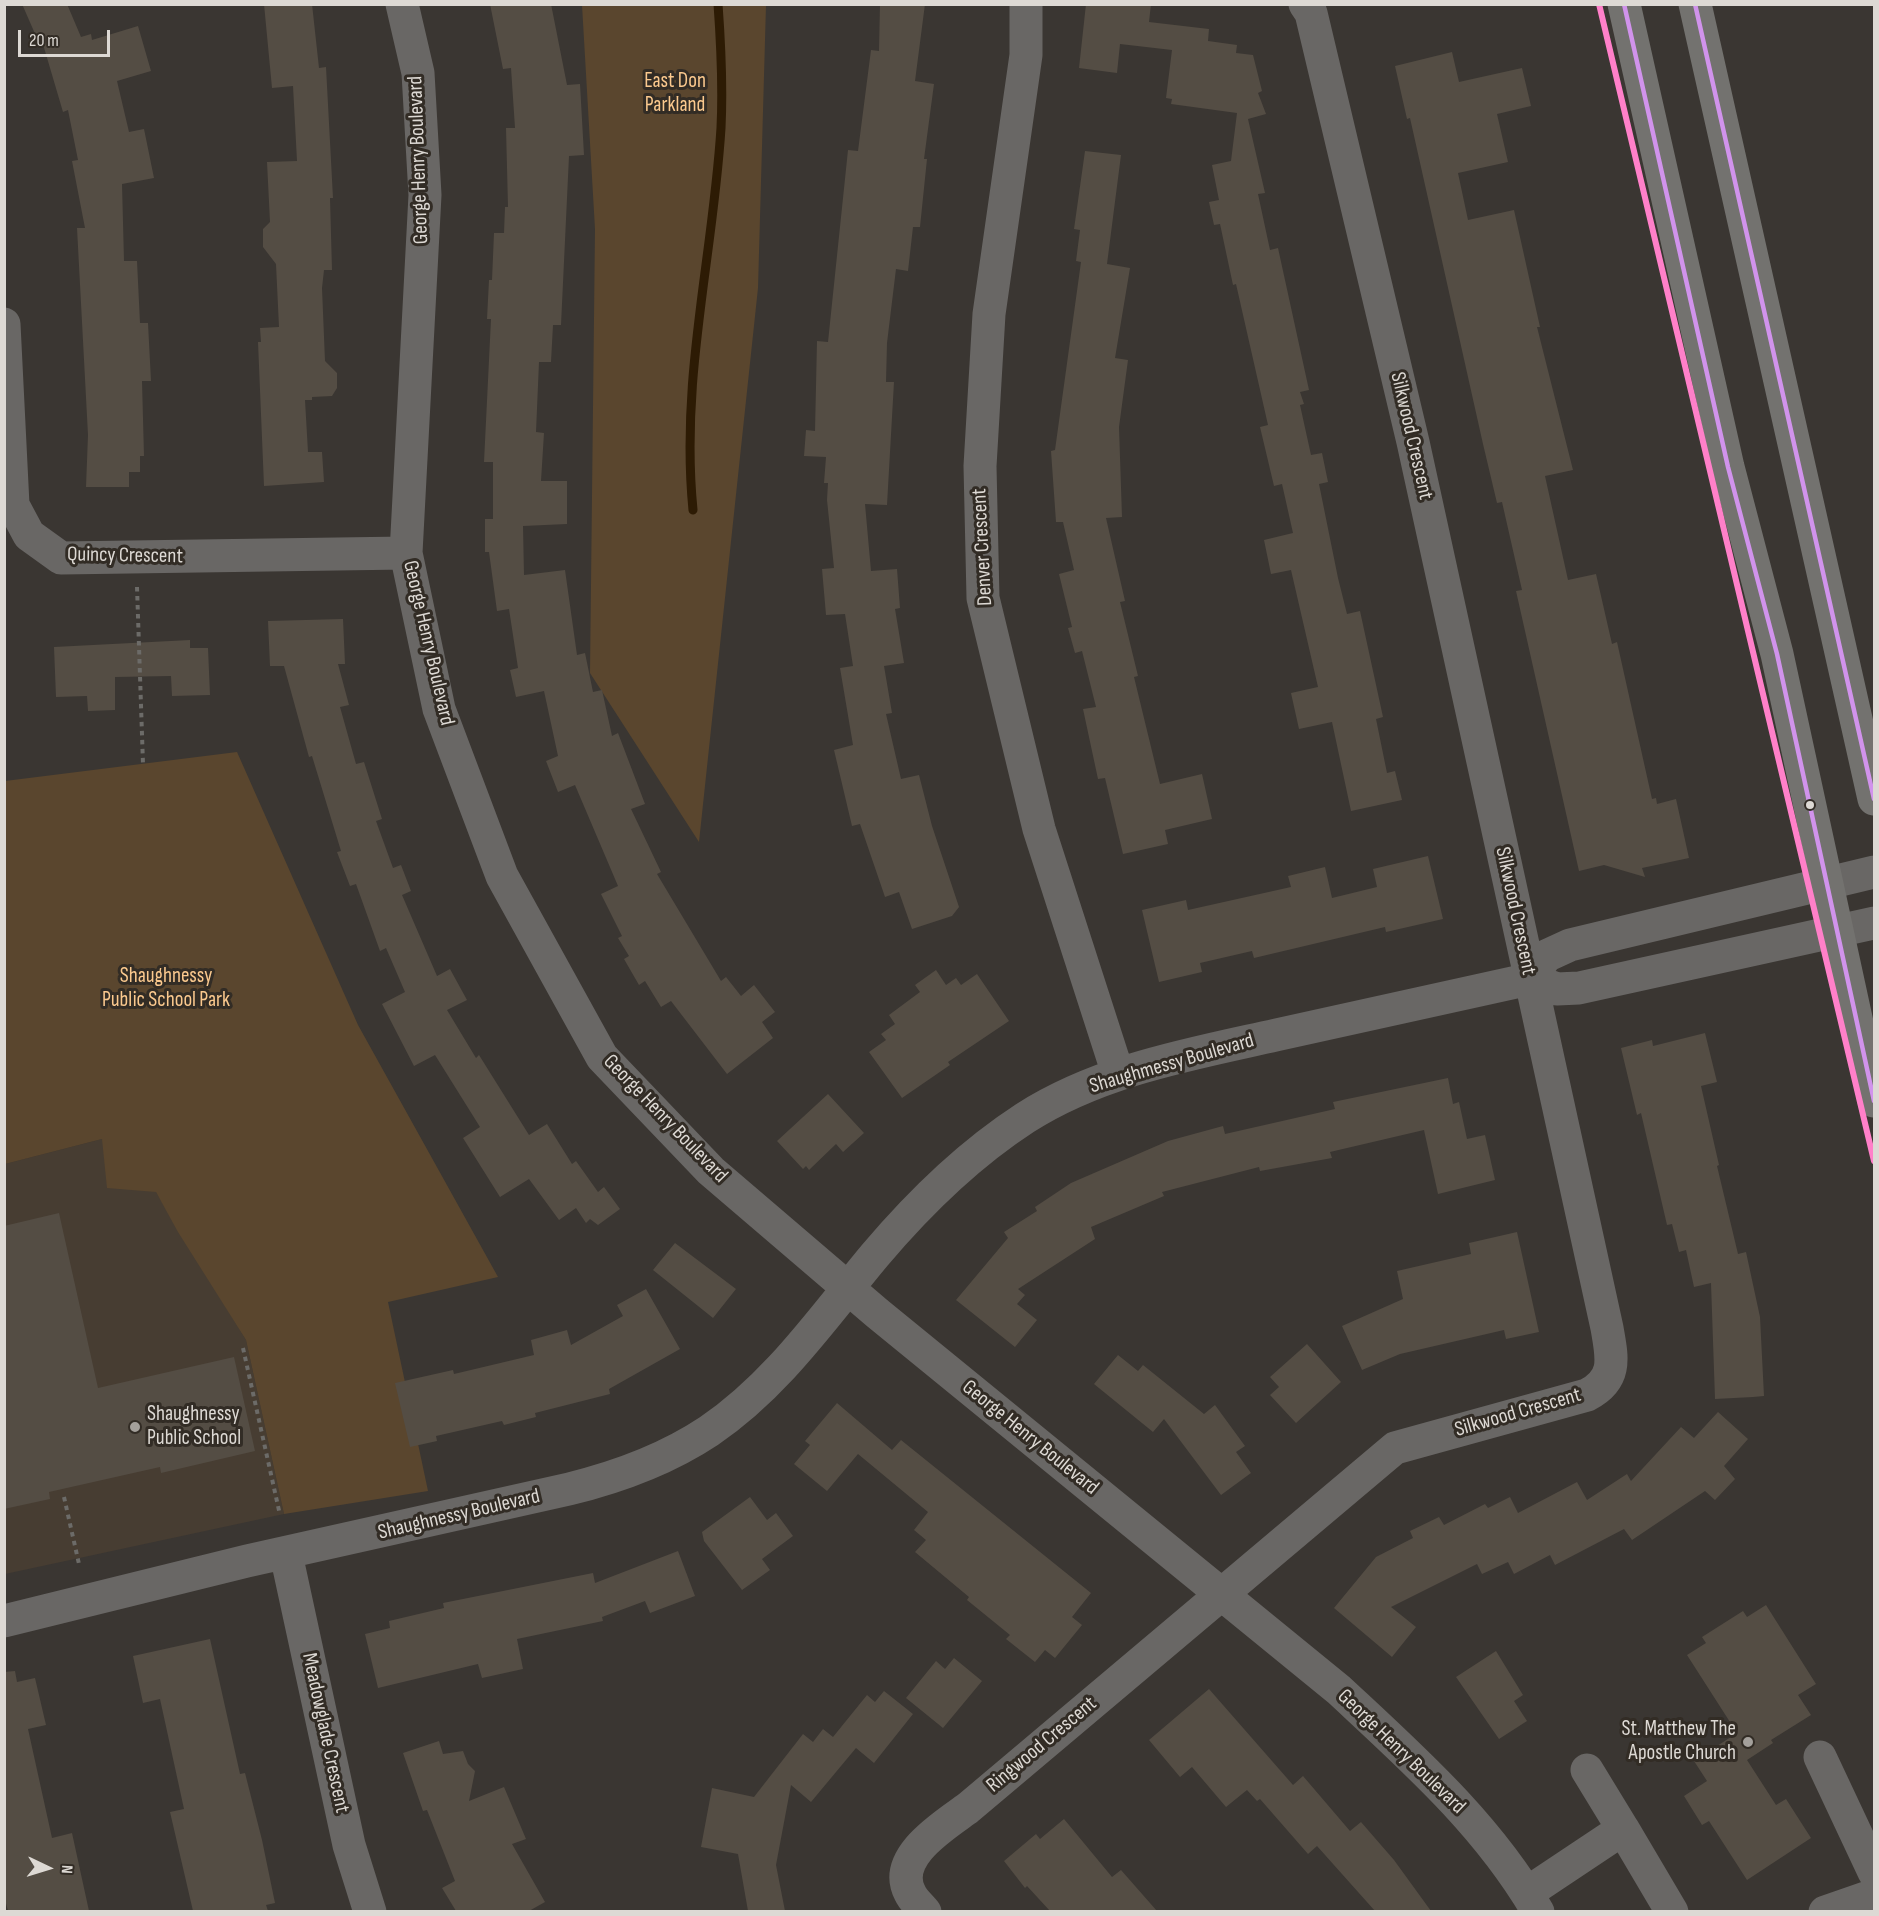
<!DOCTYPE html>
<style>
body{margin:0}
#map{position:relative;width:1879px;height:1916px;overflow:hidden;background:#3a3632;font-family:"Sofia Sans Condensed",sans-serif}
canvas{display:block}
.frame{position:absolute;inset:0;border:6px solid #ddd9d4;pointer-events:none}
.north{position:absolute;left:18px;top:1838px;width:60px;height:60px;-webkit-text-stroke:4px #322c25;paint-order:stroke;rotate:94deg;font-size:16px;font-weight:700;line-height:24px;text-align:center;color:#ddd9d4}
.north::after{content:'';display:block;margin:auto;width:21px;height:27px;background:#ddd9d4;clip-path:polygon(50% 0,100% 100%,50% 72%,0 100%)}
.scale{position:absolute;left:18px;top:30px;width:92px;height:27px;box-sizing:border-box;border:3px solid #ddd9d4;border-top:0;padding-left:8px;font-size:18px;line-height:21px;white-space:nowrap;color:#ddd9d4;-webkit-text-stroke:4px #322c25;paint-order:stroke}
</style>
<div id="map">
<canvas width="1879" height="1916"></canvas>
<div class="frame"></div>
<div class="north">N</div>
<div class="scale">20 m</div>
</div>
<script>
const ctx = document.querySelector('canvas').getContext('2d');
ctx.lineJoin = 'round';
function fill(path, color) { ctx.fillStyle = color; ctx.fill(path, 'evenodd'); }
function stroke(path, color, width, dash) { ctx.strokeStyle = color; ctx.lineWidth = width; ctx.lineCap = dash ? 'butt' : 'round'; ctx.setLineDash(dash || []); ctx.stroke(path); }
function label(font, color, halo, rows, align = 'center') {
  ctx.font = font + ' "Sofia Sans Condensed",sans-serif'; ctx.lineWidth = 6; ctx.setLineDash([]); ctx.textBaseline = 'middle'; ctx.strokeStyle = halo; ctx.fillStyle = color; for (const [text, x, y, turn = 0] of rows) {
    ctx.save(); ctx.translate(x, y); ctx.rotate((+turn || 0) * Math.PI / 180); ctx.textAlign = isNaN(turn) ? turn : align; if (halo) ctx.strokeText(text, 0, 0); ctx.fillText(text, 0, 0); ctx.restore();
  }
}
const built = new Path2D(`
 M102 1139 156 1192 246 1340 284 1514 5 1574V1164Z`);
const green = new Path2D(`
 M582 5H766L758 288 699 842 590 673 595 229Z
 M237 752 358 1025 498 1277 388 1302 428 1491 284 1514 246 1340 178 1232 156 1192 107 1188 102 1139 5 1164V781Z`);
const stream = new Path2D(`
 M693 510C680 378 713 257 721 128 723 87 721 45 718 4`);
const building = new Path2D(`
 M22 4H67L81 37 91 34 92 40 138 26 151 71 117 81 129 132 144 129 154 178 122 184 124 261H137L140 323H148L151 381H142L144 456H140V472H129V487H86L88 435 77 228H85L72 161 78 160 68 110 63 112 40 34 36 36Z
 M264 4H312L319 68 326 67 333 198H330L332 270H324L322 288 325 361 337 373V388L332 396 312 397V400H305L308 452H322L324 482 264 486 258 342H261L260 328 279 327 276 264 263 247V229L270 222 267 162 297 161 293 86 272 88Z
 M490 4H551L567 85 580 84 584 155 569 156 561 325H553L551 362H539L536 432 544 433 541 481H567V524L523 526 524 575 565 570 577 655 585 653 593 692 602 690 612 736 618 733 645 804 631 809 661 872 657 874 721 981 726 977 741 996 754 985 775 1012 762 1022 773 1038 727 1074 671 1001 661 1007 645 981 639 985 624 959 629 956 618 938 622 936 601 894 618 886 575 785 558 792 546 761 558 756 544 691 516 697 510 670 518 668 509 609 497 611 489 552H485V519H493V462H484L491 319H487L489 280H492L494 233H504L505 207H508L506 128H515L511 68 503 69Z
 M880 4H925L915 81 934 84 924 159H927L920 227H913L908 271 896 269 887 343 886 382H894L887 505 865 504 871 571 897 569 900 608 895 609 904 663 884 666 892 713 886 714 901 779 919 775 932 826 959 907 952 916 912 929 899 892 885 897 860 824 852 826 834 750 853 745 840 668 853 666 845 614 826 615 822 569 834 568 827 500 828 483H824L826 457 804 456 806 430 815 431 817 341 828 342 848 150 858 151 871 50 879 51Z
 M1086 4H1151L1149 22 1209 29 1208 41 1237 45 1236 53 1253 55 1262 91 1258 93 1266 114 1248 119 1265 193 1258 194 1270 250 1278 248 1309 390 1300 392 1304 404 1300 405 1311 455 1322 453 1328 482 1319 484 1338 578 1347 614 1360 611 1383 717 1376 719 1387 773 1395 771 1402 800 1351 811 1332 722 1299 729 1291 693 1318 687 1291 570 1271 574 1264 540 1293 533 1282 484 1274 486 1260 427 1268 425 1236 284 1233 285 1220 224 1214 225 1209 202 1219 200 1212 165 1231 161 1237 113 1171 104 1172 99 1166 98 1172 50 1120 44 1117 73 1079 68Z
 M1452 52 1459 82 1522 68 1531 106 1497 114 1508 162 1458 173 1468 220 1514 210 1540 327H1537L1573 470 1545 476 1568 580 1596 574 1612 644 1617 642 1652 799 1656 798 1657 804 1676 799 1689 858 1642 868 1645 877 1604 865 1579 871 1516 591 1522 590 1502 502 1497 503 1483 444 1410 118 1407 119 1395 66Z
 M1085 151 1121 155 1107 264 1130 268 1115 358 1128 360 1119 427 1122 517 1106 518 1125 601 1120 602 1138 676 1134 677 1160 784 1202 774 1212 819 1165 830 1168 844 1123 854 1105 778 1098 779 1083 709 1096 707 1082 651 1075 653 1068 628 1072 627 1059 574 1074 570 1063 522H1056L1051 451 1055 450 1081 262 1076 261 1080 230 1074 229Z
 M343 619 345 664H338L349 705 340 707 356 764 364 762 382 819 376 821 393 868 401 865 411 891 402 895 437 976 450 969 467 1000 447 1010 476 1058 479 1055 529 1135 547 1124 572 1164 576 1161 598 1192 604 1187 620 1209 598 1225 590 1219 586 1223 576 1208 559 1220 529 1179 500 1197 463 1138 480 1127 435 1055 414 1066 382 1004 405 992 386 948 380 951 356 884 350 886 337 852 341 851 312 756 309 757 284 666H270L268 621Z
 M190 640V648H208L210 695 172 696 171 676 115 677V710L88 711 87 696 56 697 54 647Z
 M1428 856 1443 919 1386 932 1385 927 1254 958 1252 951 1200 963 1202 972 1159 982 1142 910 1186 900 1188 910 1291 887 1288 876 1325 867 1332 898 1377 887 1373 869Z
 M936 970 946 985 956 978 961 985 977 974 1009 1021 948 1062 950 1065 902 1098 869 1052 886 1040 881 1034 895 1024 889 1015 920 992 915 985Z
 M1705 1033 1717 1082 1701 1086 1719 1165 1717 1166 1738 1254 1746 1252 1760 1317 1764 1396 1753 1397 1715 1399 1711 1283 1694 1287 1686 1250 1679 1252 1672 1224 1667 1225 1641 1113 1637 1115 1621 1048 1652 1040 1653 1046Z
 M1448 1078 1453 1104 1459 1102 1467 1139 1485 1135 1495 1180 1438 1194 1424 1130 1330 1152 1332 1158 1260 1171 1259 1167 1162 1192 1164 1196 1091 1227 1095 1239 1018 1289 1025 1295 1017 1304 1037 1320 1015 1347 956 1300 1008 1238 1004 1232 1037 1211 1035 1207 1071 1183 1168 1141 1223 1126 1225 1134 1335 1109 1333 1102Z
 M828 1094 864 1133 843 1152 836 1144 809 1170 806 1166 803 1169 777 1141Z
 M59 1213 98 1388 234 1357 255 1451 161 1473 160 1467 49 1492 50 1499 4 1509V1226Z
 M1517 1232 1539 1332 1506 1339 1504 1330 1400 1354 1362 1370 1342 1326 1403 1299 1397 1271 1471 1254 1469 1243Z
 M675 1243 736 1289 713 1318 653 1270Z
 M646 1289 680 1349 609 1389 610 1394 535 1413 536 1417 504 1425 502 1421 436 1436 437 1441 410 1447 395 1383 453 1370 454 1374 534 1355 531 1340 567 1330 571 1345 623 1316 617 1305Z
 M1307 1344 1341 1382 1296 1423 1270 1395 1279 1387 1270 1377Z
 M1118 1355 1138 1371 1143 1365 1204 1414 1215 1405 1245 1446 1236 1452 1251 1473 1221 1495 1164 1419 1153 1432 1094 1384Z
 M837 1403 892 1450 901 1440 1091 1593 1072 1617 1082 1625 1055 1658 1045 1650 1035 1662 1006 1639 1010 1635 967 1600 969 1597 915 1552 926 1540 914 1530 928 1512 858 1454 827 1491 794 1464 810 1445 805 1441Z
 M1718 1412 1748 1439 1724 1466 1735 1479 1715 1500 1705 1491 1632 1540 1624 1529 1555 1565 1550 1555 1514 1574 1508 1562 1482 1574 1477 1564 1391 1607 1416 1627 1392 1657 1334 1608 1376 1557 1413 1538 1410 1531 1439 1517 1444 1525 1485 1504 1488 1508 1510 1497 1518 1513 1577 1482 1587 1500 1627 1474 1631 1481 1681 1427 1694 1438Z
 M750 1497 767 1520 776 1513 793 1536 762 1559 770 1570 742 1590 704 1541 702 1532Z
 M678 1551 695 1596 650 1613 645 1601 602 1617 603 1621 517 1639 523 1669 482 1678 478 1664 378 1688 365 1634 390 1628 389 1621 444 1608 443 1603 593 1573 595 1583Z
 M1766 1605 1816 1684 1798 1695 1811 1715 1771 1740 1773 1743 1747 1760 1776 1805 1786 1799 1811 1838 1747 1880 1709 1821 1702 1825 1684 1796 1707 1781 1694 1761 1737 1733 1687 1655 1706 1643 1702 1637 1743 1611 1747 1617Z
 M210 1639 240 1774 245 1773 262 1840 275 1903 266 1905 268 1911H193L170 1812 184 1809 160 1699 143 1703 133 1656Z
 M1496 1651 1523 1695 1514 1701 1527 1721 1499 1739 1456 1677Z
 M954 1658 982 1681 943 1728 906 1698 936 1661 945 1669Z
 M15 1671 17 1682 35 1678 46 1725 28 1729 52 1838 72 1833 89 1911H8L4 1896V1672Z
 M1209 1689 1293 1785 1303 1776 1350 1831 1361 1822 1394 1860 1431 1911H1375L1317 1846 1308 1854 1260 1799 1257 1801 1247 1790 1226 1807 1192 1767 1180 1777 1149 1740Z
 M884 1691 913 1714 874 1763 856 1748 811 1802 791 1785 776 1865 785 1911H748L738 1854 701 1847 712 1788 754 1797 803 1734 813 1742 823 1729 833 1737 867 1695 875 1702Z
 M439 1741 443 1754 463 1751 468 1764 475 1771 469 1801 504 1787 526 1839 512 1844 545 1902 529 1911H456L442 1888 455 1881 427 1810 423 1811 403 1753Z
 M1064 1819 1112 1877 1121 1870 1157 1911H1050L1027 1886 1025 1888 1004 1861 1036 1834 1040 1839Z`);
const path = new Path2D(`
 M137 587 143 764
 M243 1348 280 1515
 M64 1497 79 1564`);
const minor = new Path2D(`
 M402 4 418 73 425 195 406 553 439 709 502 876 602 1057 711 1171 877 1313 1339 1690C1412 1758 1488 1825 1538 1912
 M1026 4V55L989 314 980 466 983 598 1039 829 1118 1074
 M4 324 13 505 29 535 61 558 406 553
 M1530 979 1546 956 1570 945 1874 872
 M1530 979 1557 989 1579 988 1874 923
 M286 1554 349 1845 370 1912
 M4 1621 247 1561 569 1489C618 1477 667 1459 709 1431 777 1385 824 1316 875 1255 919 1203 968 1155 1025 1118 1100 1070 1191 1054 1276 1035 1361 1016 1446 997 1530 979
 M1820 1757 1874 1872
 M1587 1770 1623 1829
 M1527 1893 1623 1829 1672 1912
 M925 1912C920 1906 913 1900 910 1893 891 1857 945 1825 968 1808L1395 1448 1587 1395C1618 1379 1612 1357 1607 1328L1413 442 1311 13 1305 4
 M1825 1912 1874 1895`);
const major = new Path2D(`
 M1624 4 1728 467 1777 654 1874 1101
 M1695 4 1874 799`);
const bus1 = new Path2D(`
 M1624 4 1728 467 1777 654 1874 1101
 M1695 4 1874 799`);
const metro1 = new Path2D(`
 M1599 4 1874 1161`);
const markers = [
 [1810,805,5,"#ddd9d4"],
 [135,1427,6,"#a4a09b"],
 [1748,1742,6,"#a4a09b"]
];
const parkNames = [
 ["East Don",675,82],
 ["Parkland",675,106],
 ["Shaughnessy",166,977],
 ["Public School Park",166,1001]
];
const streetNames = [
 ["George Henry Boulevard",419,160,-92],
 ["Silkwood Crescent",1411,436,77],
 ["Denver Crescent",983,547,-93],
 ["Quincy Crescent",125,556,1],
 ["George Henry Boulevard",428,643,77],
 ["Silkwood Crescent",1515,911,78],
 ["Shaughmessy Boulevard",1172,1064,-16],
 ["George Henry Boulevard",665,1119,46],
 ["Silkwood Crescent",1518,1413,-16],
 ["George Henry Boulevard",1030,1438,39],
 ["Shaughnessy Boulevard",459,1515,-13],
 ["Meadowglade Crescent",325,1733,78],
 ["Ringwood Crescent",1042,1745,-40],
 ["George Henry Boulevard",1401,1752,44]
];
const poiNames = [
 ["Shaughnessy",147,1415],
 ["Public School",147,1439],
 ["St. Matthew The",1736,1730,"right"],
 ["Apostle Church",1736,1754,"right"]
];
fill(built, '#473d32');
fill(green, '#5a462e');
stroke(stream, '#2d1b04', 9);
fill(building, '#544d44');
stroke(path, '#6c6b68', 4, [4.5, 4.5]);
stroke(minor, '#696765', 33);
stroke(major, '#73726f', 33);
stroke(bus1, '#d193ec', 4.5);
stroke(metro1, '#ff80c9', 6);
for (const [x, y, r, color] of markers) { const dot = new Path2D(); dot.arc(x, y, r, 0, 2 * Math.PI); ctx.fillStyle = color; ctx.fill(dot); stroke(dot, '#322c25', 2); }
label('21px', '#fbc98e', '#322c25', parkNames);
label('21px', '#ddd9d4', '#322c25', streetNames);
label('21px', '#ddd9d4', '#322c25', poiNames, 'left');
</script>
